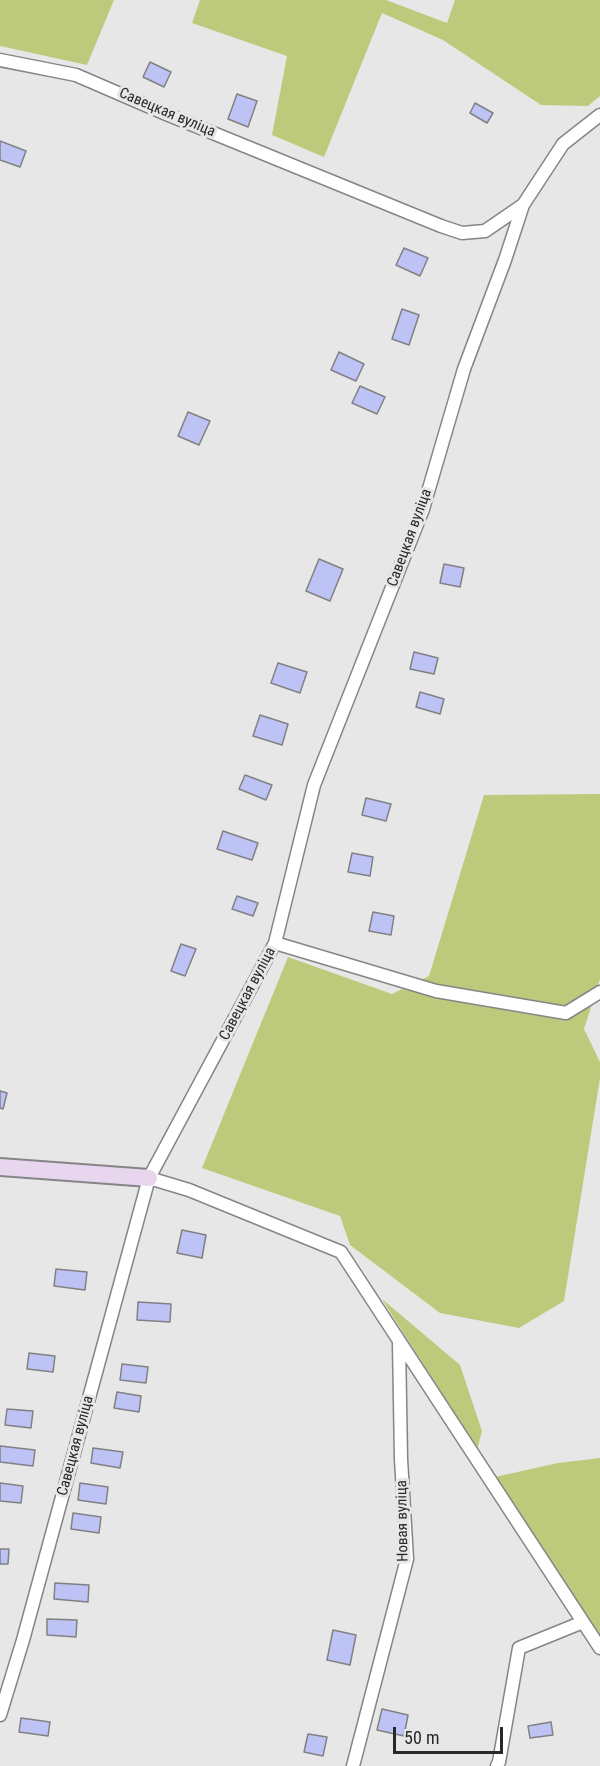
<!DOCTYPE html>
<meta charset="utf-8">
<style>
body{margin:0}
#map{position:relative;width:600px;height:1766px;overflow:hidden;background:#e7e7e8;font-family:"Roboto Condensed",sans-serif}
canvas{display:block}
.scale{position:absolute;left:393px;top:1727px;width:110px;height:27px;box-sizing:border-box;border:3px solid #282828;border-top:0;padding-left:8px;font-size:18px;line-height:21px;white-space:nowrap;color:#282828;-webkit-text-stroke:4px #e7e7e8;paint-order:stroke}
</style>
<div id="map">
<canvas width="600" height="1766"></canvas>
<div class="scale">50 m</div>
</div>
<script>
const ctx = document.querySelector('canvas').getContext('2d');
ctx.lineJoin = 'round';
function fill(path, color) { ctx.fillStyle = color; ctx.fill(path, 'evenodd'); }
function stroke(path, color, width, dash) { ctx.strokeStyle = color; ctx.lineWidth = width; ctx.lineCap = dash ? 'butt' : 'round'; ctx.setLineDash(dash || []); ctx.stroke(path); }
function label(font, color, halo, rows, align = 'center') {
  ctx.font = font + ' "Roboto Condensed",sans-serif'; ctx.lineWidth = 6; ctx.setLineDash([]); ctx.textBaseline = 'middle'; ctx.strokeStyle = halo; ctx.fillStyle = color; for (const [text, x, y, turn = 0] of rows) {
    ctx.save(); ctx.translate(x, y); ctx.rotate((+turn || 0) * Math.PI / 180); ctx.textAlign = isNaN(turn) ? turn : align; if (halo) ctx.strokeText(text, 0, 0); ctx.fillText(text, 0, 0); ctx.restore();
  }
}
const green = new Path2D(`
 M0 0H114L87 65 0 46Z
 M200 0H386L447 23 455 0H600V96L588 106 541 105 443 40 382 13 324 157 272 135 287 56 192 23Z
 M600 794V979L584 1029 600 1062V1078L564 1301 519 1328 440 1313 350 1245 340 1216 202 1168 288 957 392 994 429 976 484 795Z
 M382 1299 460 1365 482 1431 477 1450Z
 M600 1458V1636L495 1477 558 1463Z`);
const building = new Path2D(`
 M150 62 171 72 164 87 143 77Z
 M237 94 257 101 248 127 228 119Z
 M475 103 493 113 487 123 470 113Z
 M0 141 26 151 20 167 0 160Z
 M404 248 428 258 420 276 396 265Z
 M402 309 419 315 409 345 392 339Z
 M339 352 364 364 356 381 331 370Z
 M360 386 385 397 377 414 352 403Z
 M188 412 210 421 199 445 178 436Z
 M319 559 343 569 330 601 306 591Z
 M444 564 464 568 460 587 440 583Z
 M414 652 438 658 434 674 410 669Z
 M278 663 307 672 300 693 271 683Z
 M420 692 444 699 440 714 416 707Z
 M260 715 288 724 282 745 253 736Z
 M245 775 272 785 266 800 239 789Z
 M366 798 391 804 386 821 362 815Z
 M223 831 258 843 252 860 217 849Z
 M352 853 373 857 370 876 348 872Z
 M237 896 258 903 253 916 232 909Z
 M373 912 394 916 391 935 369 931Z
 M181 944 196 949 185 976 171 971Z
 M0 1091 7 1093 3 1109 0 1108Z
 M182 1230 206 1235 202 1258 177 1253Z
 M56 1269 87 1272 85 1290 54 1286Z
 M138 1302 171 1304 170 1322 137 1320Z
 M29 1353 55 1356 53 1372 27 1369Z
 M122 1364 148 1367 146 1383 120 1380Z
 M117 1392 141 1396 139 1412 114 1408Z
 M7 1409 33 1411 31 1428 5 1425Z
 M0 1446 35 1450 33 1466 0 1462Z
 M93 1448 123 1452 120 1468 91 1463Z
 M0 1483 23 1486 21 1503 0 1501Z
 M80 1483 108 1487 106 1504 78 1500Z
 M73 1513 101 1517 99 1533 71 1529Z
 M0 1549H9L8 1564H0Z
 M55 1583 89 1585 88 1602 54 1599Z
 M47 1619 77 1620 76 1637 47 1635Z
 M333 1630 356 1635 350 1665 327 1660Z
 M382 1709 408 1715 404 1736 377 1730Z
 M21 1718 50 1722 48 1736 19 1732Z
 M551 1722 553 1735 530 1738 528 1726Z
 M308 1734 327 1737 323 1756 304 1752Z`);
const street = new Path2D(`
 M0 60 76 75 164 113 441 226 462 233 485 231 523 205
 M275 943 436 991 566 1013 600 992
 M149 1178 189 1190 341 1252 600 1648
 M0 1715 23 1640 149 1178 275 943 314 785 423 509 464 369 505 260 523 205 563 144 600 115
 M353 1766 407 1559 401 1459 399 1342
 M497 1766 499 1762 519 1648 583 1622`);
const secondary = new Path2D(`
 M0 1167 149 1178`);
const streetNames = [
 ["Савецкая вуліца",167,113,23],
 ["Савецкая вуліца",410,538,-70],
 ["Савецкая вуліца",248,994,-62],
 ["Савецкая вуліца",76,1446,-75],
 ["Новая вуліца",403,1521,-91]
];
fill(green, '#bdca7b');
fill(building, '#bec3f5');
stroke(building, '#818183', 1.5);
stroke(street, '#858587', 15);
stroke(secondary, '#858587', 20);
stroke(street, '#fff', 12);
stroke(secondary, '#e8d6ef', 16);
label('15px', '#282828', '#e7e7e8', streetNames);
</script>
